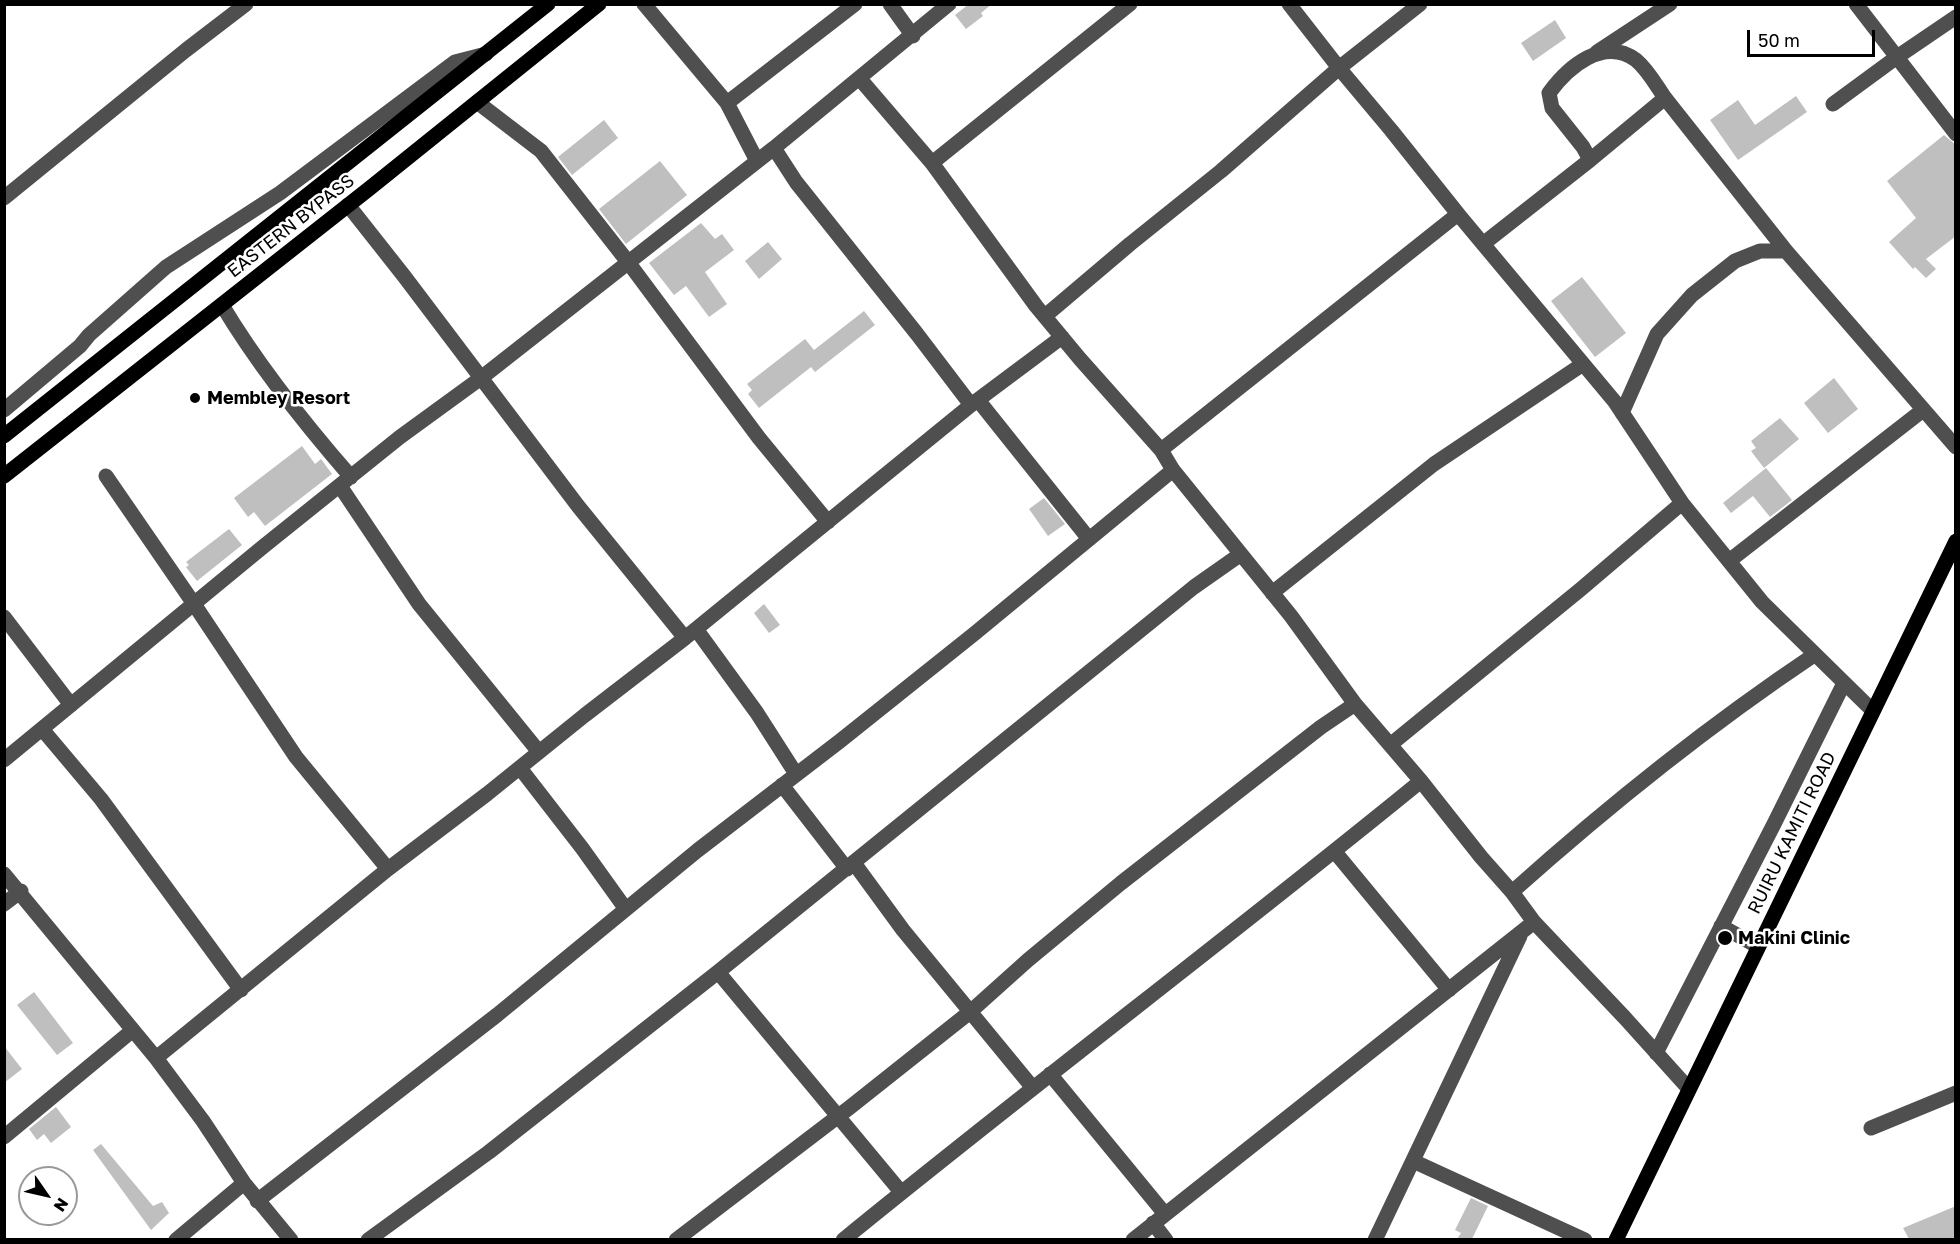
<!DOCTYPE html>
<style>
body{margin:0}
#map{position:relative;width:1960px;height:1244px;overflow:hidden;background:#fff;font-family:"Golos Text",sans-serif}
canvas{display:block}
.frame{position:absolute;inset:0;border:6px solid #000;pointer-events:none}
.north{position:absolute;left:18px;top:1166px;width:60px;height:60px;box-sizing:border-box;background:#fff;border:2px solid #999;border-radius:50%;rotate:124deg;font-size:16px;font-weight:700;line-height:24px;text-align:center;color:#000}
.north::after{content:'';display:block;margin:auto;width:21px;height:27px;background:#000;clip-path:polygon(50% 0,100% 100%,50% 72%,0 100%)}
.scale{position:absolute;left:1747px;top:30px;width:128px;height:27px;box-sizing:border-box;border:3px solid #000;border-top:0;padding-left:8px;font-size:18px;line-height:21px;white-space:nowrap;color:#000;-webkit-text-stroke:4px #fff;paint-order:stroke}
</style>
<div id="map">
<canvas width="1960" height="1244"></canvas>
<div class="frame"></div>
<div class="north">N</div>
<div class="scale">50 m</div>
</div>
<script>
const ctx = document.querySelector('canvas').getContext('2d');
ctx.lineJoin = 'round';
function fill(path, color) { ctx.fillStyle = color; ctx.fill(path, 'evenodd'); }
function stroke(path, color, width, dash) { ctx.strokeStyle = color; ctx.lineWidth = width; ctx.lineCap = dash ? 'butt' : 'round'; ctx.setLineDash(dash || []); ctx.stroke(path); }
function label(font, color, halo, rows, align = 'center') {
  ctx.font = font + ' "Golos Text",sans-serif'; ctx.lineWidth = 5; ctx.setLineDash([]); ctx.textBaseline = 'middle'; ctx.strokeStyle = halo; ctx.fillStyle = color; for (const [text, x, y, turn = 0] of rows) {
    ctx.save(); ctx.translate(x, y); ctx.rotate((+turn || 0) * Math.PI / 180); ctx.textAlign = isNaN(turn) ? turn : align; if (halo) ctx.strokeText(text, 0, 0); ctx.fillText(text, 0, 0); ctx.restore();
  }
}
const building = new Path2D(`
 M969 4H992L981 13 983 16 966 29 955 15Z
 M1555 20 1566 38 1533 61 1521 43Z
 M1796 96 1807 112 1738 160 1710 120 1738 100 1755 125Z
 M604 120 618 138 572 175 558 157Z
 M1944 135 1956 145V236L1926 259 1936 269 1926 278 1915 267 1913 269 1889 242 1916 218 1887 181Z
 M660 161 687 195 626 244 599 209Z
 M701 223 715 239 722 234 734 250 705 272 727 304 709 317 686 286 674 295 649 263Z
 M768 242 782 259 759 279 745 261Z
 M1582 277 1626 333 1595 357 1551 301Z
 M864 311 875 325 815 372 811 367 759 408 748 394 752 390 747 384 805 339 814 350Z
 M1834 378 1858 409 1828 433 1804 403Z
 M1780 418 1799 439 1764 468 1751 451 1756 448 1751 441Z
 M302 446 315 464 321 459 332 474 265 526 254 512 248 517 234 498Z
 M1766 468 1792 500 1770 517 1753 496 1731 513 1723 503Z
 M1044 498 1065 524 1048 536 1029 509Z
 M229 529 242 545 197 581 186 567 189 565 186 562Z
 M764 604 780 625 769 633 754 613Z
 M34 992 73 1043 57 1055 17 1005Z
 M4 1046 22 1069 4 1083Z
 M56 1107 71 1127 51 1143 44 1134 37 1140 29 1129Z
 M101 1144 153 1206 162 1202 169 1213 151 1230 93 1150Z
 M1471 1198 1488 1206 1472 1239H1457L1461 1233 1455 1230Z
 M1956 1206V1239H1909L1903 1228Z`);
const minor = new Path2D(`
 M644 4 727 103 757 161
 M890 4 913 36
 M1289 4 1339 68 1391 130 1458 214 1615 402 1682 503 1762 602 1872 710
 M1856 4 1956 134
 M1597 52 1670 4
 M860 79 932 163 1036 306 1080 359 1161 450 1173 470 1291 616 1355 704 1421 781 1481 857 1512 892 1534 922 1625 1018 1689 1089
 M477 102 541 151 628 262 759 438 828 522
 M727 103 855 4
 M1833 104 1897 57 1956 17
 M774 148 796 182 917 334 971 405
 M1590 160 1665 98
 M932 163 1130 4
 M4 198 186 50 246 4
 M348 205 404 276 578 506 685 638
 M1483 244 1590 160 1583 147 1552 108 1549 93C1568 67 1604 36 1636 60 1648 70 1656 85 1665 98L1786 251 1956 447
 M222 305C259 367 304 423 351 477
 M1045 316 1130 244 1221 171 1339 68 1420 4
 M978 400 1089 539
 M4 410 80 346 89 335 166 267 280 193 455 62 486 54
 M1622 413 1657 334 1692 295 1735 261 1760 251H1786
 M1161 450 1458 214
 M106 476 194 604 296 757 388 869
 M340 486 419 604 539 752
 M1729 561 1923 410
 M1272 593 1434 464 1583 364
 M4 617 71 705
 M696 629 757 713 796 774
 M42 729 101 799 241 990
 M1390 745 1581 589 1682 503
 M4 760 264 546 400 437 481 378 774 148 949 4
 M520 768 582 848 625 908
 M782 785 847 869
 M1335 852 1449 990
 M854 863 903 930 1033 1088
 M4 874 156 1058 203 1121 244 1183 291 1240
 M1512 892C1607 807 1708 726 1814 655
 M4 904 21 891
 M1721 926 1757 946
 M718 972 901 1192
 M1656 1053 1774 824 1844 683
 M156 1058 388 869 487 794 585 715 685 638 971 405 1062 337
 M1050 1074 1165 1214
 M1871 1128 1956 1093
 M4 1137 133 1030
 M1413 1161 1585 1240
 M257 1201 497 1015 698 850 840 741 974 634 1173 470
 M1153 1223 1166 1240
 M176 1240 244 1183
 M368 1240 489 1152 718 972 1194 587 1241 554
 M676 1240 849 1108 970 1012 1028 960 1121 883 1321 727 1355 704
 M843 1240C1034 1084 1230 937 1421 781
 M1133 1240 1534 922
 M1375 1240 1520 936`);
const major = new Path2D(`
 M4 436 548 4
 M4 476 370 188 599 4
 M1616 1240 1956 541`);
const markers = [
 [195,398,6,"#000"],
 [1725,938,8,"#000"]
];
const streetNames = [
 ["EASTERN BYPASS",291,226,-38],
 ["RUIRU KAMITI ROAD",1792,833,-64]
];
const poiNames = [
 ["Membley Resort",207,398],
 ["Makini Clinic",1738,938]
];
fill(building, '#bfbfbf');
stroke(minor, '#4f4f4f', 15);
stroke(major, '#000', 15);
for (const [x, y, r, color] of markers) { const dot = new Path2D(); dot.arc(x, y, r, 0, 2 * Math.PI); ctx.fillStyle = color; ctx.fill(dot); stroke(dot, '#fff', 2); }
label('18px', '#000', '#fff', streetNames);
label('bold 18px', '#000', '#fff', poiNames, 'left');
</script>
